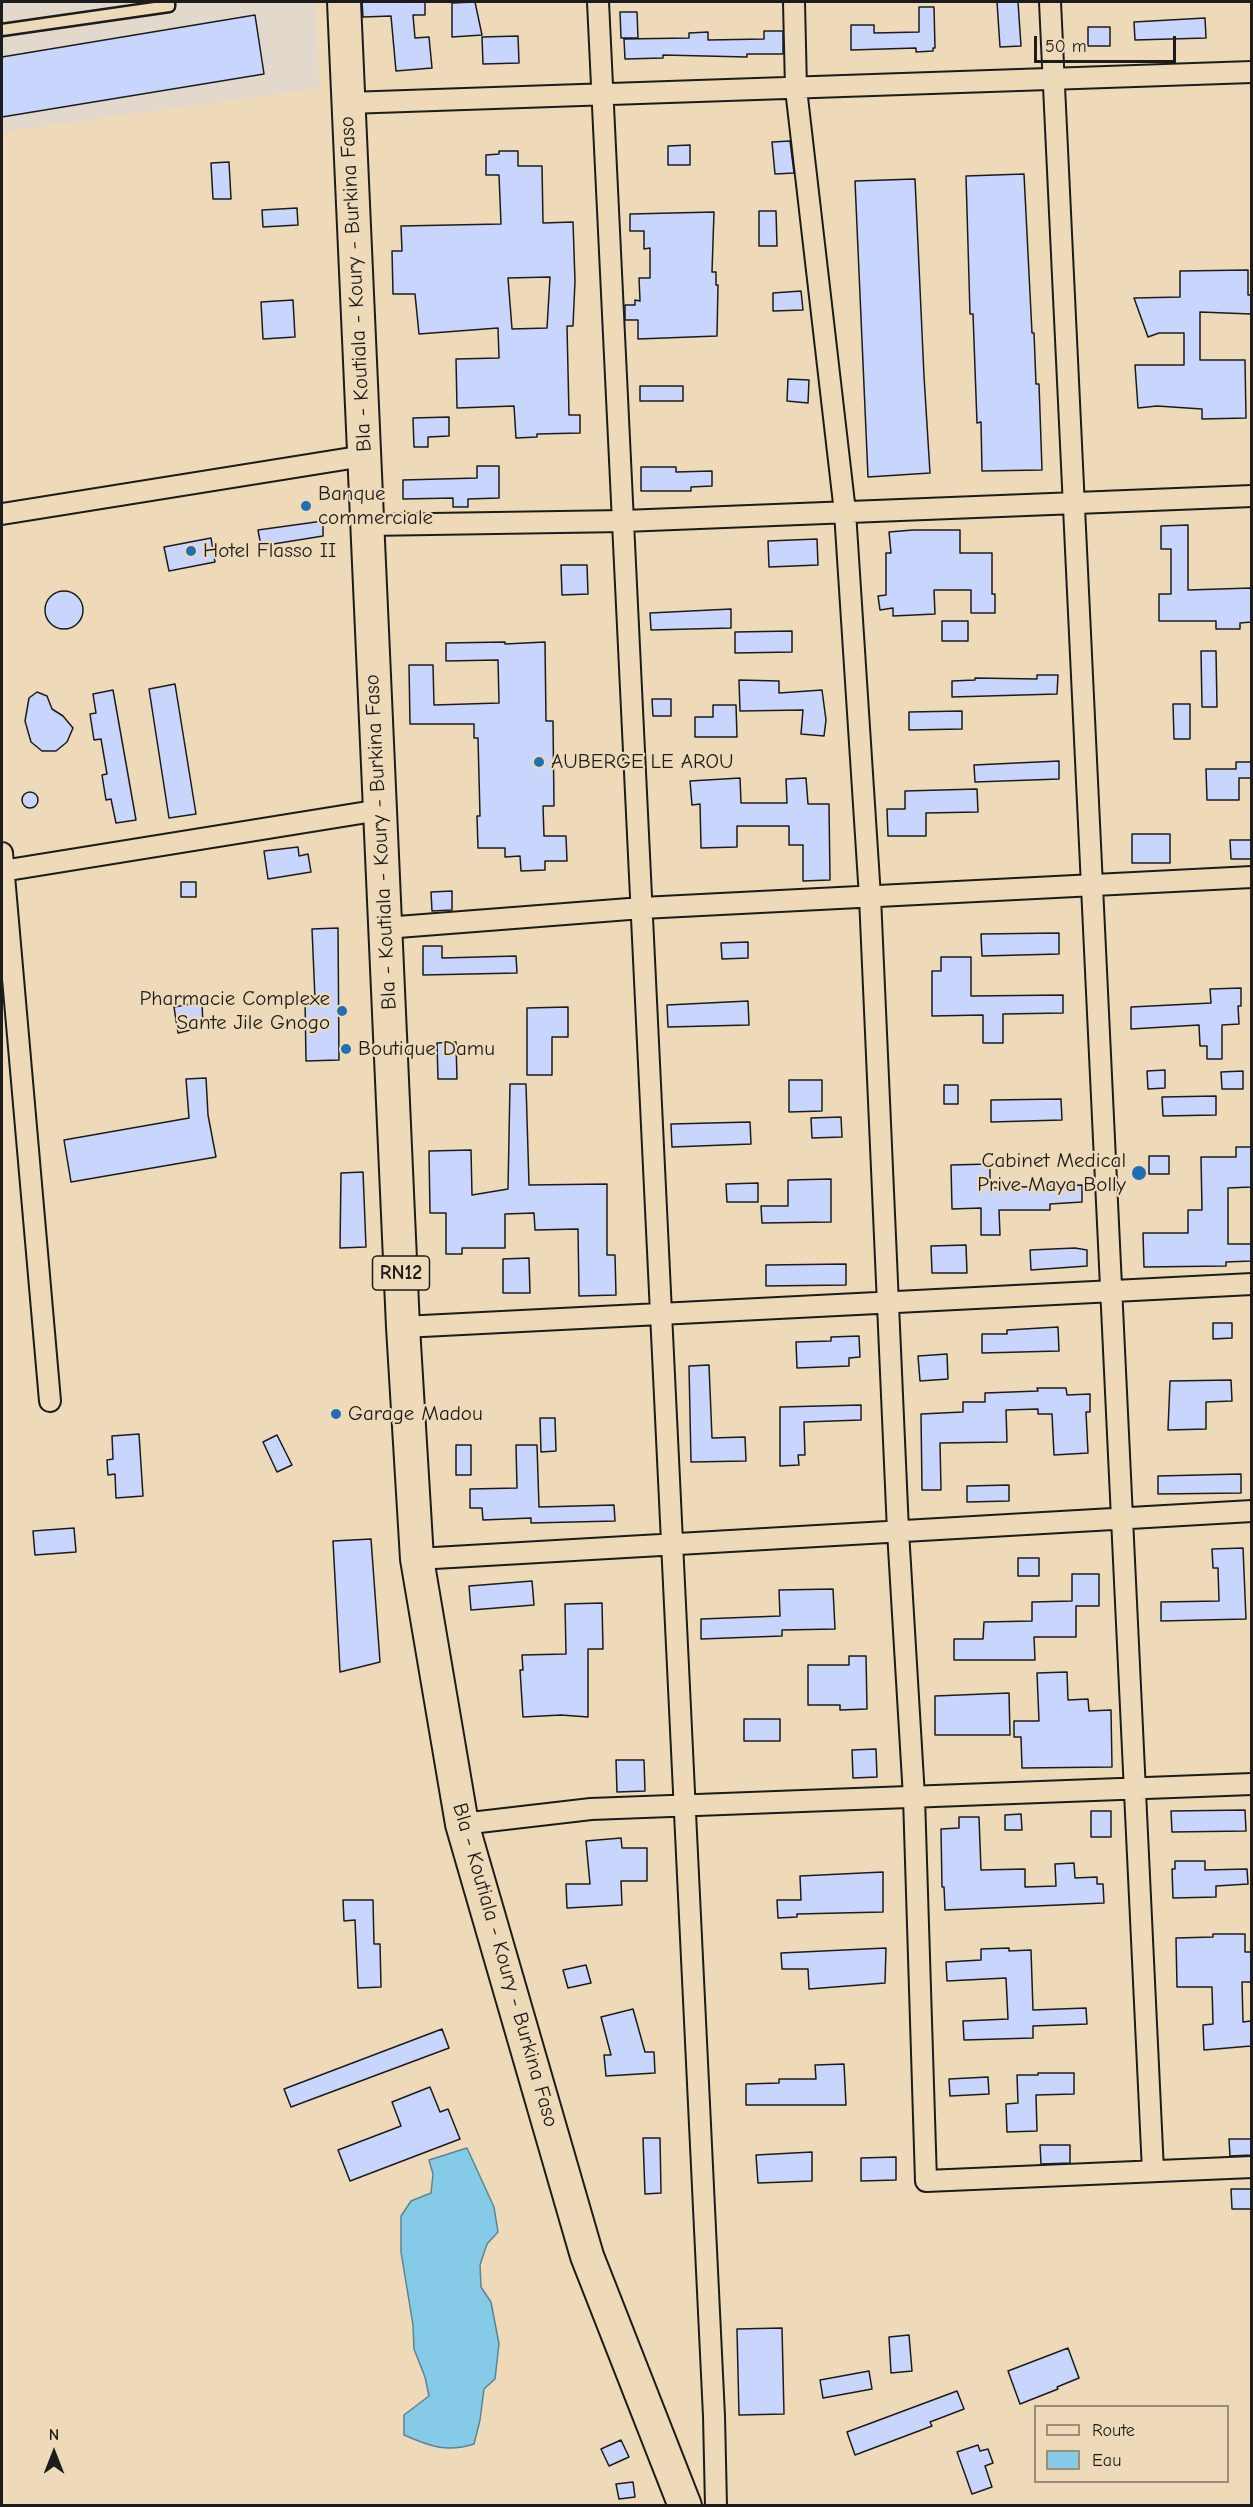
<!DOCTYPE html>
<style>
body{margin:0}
#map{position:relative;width:1253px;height:2507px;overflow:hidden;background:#eedab8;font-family:"Comic Neue",sans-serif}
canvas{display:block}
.frame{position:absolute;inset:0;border:3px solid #1c1c1c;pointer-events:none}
.legend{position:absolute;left:1034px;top:2405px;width:195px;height:78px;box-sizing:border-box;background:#eedab8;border:2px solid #9a8e7a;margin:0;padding:8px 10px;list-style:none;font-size:18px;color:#1c1c1c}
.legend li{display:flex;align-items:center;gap:12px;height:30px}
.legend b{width:30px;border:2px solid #9a8e7a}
.north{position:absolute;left:24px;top:2423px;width:60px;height:60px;-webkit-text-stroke:4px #eedab8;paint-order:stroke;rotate:0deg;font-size:16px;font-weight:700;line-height:24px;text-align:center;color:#1c1c1c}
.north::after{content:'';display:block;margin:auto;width:21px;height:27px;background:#1c1c1c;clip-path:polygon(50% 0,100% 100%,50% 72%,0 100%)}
.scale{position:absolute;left:1034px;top:36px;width:142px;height:27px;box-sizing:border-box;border:3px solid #1c1c1c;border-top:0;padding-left:8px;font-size:18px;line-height:21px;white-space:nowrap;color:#1c1c1c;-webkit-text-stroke:4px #eedab8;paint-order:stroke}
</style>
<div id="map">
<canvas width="1253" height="2507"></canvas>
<div class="frame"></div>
<ul class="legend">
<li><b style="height:8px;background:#eedab8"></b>Route</li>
<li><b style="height:16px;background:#85cae6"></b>Eau</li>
</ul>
<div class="north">N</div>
<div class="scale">50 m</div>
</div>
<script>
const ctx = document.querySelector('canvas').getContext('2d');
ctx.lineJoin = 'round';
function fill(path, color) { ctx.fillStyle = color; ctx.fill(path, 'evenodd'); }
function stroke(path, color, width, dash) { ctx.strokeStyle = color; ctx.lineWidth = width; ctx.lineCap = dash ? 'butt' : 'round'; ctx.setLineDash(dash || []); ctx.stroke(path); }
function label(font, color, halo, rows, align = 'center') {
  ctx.font = font + ' "Comic Neue",sans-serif'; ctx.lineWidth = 4.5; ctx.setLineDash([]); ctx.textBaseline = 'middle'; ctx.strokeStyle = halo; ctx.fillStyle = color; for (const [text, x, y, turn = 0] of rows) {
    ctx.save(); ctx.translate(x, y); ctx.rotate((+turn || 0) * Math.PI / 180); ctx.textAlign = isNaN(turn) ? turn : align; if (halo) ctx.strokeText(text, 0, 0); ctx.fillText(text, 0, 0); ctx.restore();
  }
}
const built = new Path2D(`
 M2 2H316L319 88 2 132Z`);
const water = new Path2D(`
 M467 2148 494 2207 498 2232 487 2244 480 2265 481 2287 491 2302 499 2344 495 2379 484 2389 480 2420 474 2444C447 2453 429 2446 404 2435V2415L429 2396 425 2377 414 2349 413 2325 401 2252V2216L411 2201 431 2193 433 2174 429 2160Z`);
const building = new Path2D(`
 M362 2H425V15H413L415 38 429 37 432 68 396 71 391 16 363 17Z
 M475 2 482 35 452 37V3Z
 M997 2H1018L1021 46 1000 47Z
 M919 7H934L935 48H933V51L916 52V48L851 50V25H874V33L919 32Z
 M620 12H637L638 38H621Z
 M255 15 264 74 2 117V57Z
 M1205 18 1206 38 1135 40 1134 22Z
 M1088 27H1110V46H1088Z
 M764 31H783V54H747V57L663 55V58L625 59 624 39 689 38V33L708 32V40L764 39Z
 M518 36 519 63 483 64 482 37Z
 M790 141 794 173 775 174 772 142Z
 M690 145V165H668V146Z
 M499 151H518V166H542L543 223 573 222 575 281 573 326H567L569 415H580V433L537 434V437L516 438 514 406 457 408 456 359 499 358 498 328 419 334 415 294H393L392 251H402L401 226 501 224 499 175H486V155L499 154ZM550 277 547 328 512 329 508 278Z
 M229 162 231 199H213L211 163Z
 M1024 174 1032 333H1034L1036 384H1039L1042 470 982 471 981 422 977 423 973 314H970L966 176Z
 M915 179 924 376 930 473 868 477 855 181Z
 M297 208 298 225 263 227 262 210Z
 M759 211H776L777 246H759Z
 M714 212 712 272H716V285H718L717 336 638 339V320H625V305H635V300L640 301 639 278H650V248L644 249V231H630V214Z
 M1248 270V295H1251V314L1200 312V360H1245L1246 418 1202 419V409L1157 406 1138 408 1135 365H1184V333H1159L1148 337 1134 298 1180 297V271Z
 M801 291 803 310 773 311V293Z
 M293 300 295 337 263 339 261 302Z
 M788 379 809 380 808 403 787 401Z
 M640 386H683V401H640Z
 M449 417V436L428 437V447H414L413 418Z
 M477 466H499V498L468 499V507H453V498L403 499V480L477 478Z
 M641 467H676V472L712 471V486L691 487V491H641Z
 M323 521V536L261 546 258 530Z
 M1188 525V590L1251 588V622L1240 623V629H1216V621H1159V594H1171V549H1161V526Z
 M913 530H960V553H992V594H995V613H971V590H934L935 614 893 616V608L880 610 878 596 886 595V553H891L889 532Z
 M211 538 215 562 169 571 164 547Z
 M817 539 818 565 769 567 768 541Z
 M561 565H587L588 594 562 595Z
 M45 610a19 19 0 1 1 38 0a19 19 0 1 1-38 0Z
 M731 609V628L651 630 650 613Z
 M942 621H968V641H942Z
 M792 631V652L735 653V632Z
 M505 642V644L545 642 546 721H553L554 806H543L544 836H566L567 861H545V870L521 871 520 856 505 857V848H478L477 816H480L478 738H474V724H410L409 665H433L434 705 499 703 498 660 446 661V643Z
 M1201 651H1216L1217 707H1202Z
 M1037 675H1058L1057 694 952 697V681L975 680V678L1037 679Z
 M739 680 779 681V693L822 690 826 720 824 736 801 734 803 710 740 711Z
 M175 684 196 814 169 818 149 689Z
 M113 690 136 820 116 823 111 799 106 800 102 775 107 774 101 739 94 740 90 714 96 713 93 694Z
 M37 692 47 696 52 709 63 716 73 728 67 742 56 751H42L31 742 25 721 29 698Z
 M652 699H671V716H653Z
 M1173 704H1190V739H1174Z
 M713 705H736L737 737H695V717H713Z
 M962 711V729L909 730V712Z
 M1059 761V779L975 782 974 765Z
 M1236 762H1251V778H1239V800H1207L1206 769H1236Z
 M740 778 741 803H787L786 779 806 778 808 804H829L830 880 803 881V845H789V826H737V847L701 848 700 804 692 805 690 781Z
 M977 789 978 812 926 813V836H888L887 809H905V791Z
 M22 800a8 8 0 1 1 16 0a8 8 0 1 1-16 0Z
 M1132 834H1170V863H1132Z
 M1230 840H1251V859H1231Z
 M298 847 299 856 308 854 311 872 268 879 264 851Z
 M181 882H196V897H181Z
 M452 891V910L432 911 431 892Z
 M338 928 339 1060 306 1061 305 999H315L312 929Z
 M1059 933V954L982 956 981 934Z
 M748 942V958L722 959 721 943Z
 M423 946H442V958L516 956 517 973 423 975Z
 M941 957H971V996L1063 995V1013L1003 1014V1043H983V1015L932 1016V971H941Z
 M1241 988V1006H1238L1239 1024 1222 1025V1059H1207V1046H1200L1199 1025 1131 1029V1007L1211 1003 1210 989Z
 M748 1001 749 1025 668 1027 667 1005Z
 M202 1002 203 1027 178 1033 174 1007Z
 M568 1007V1037H552V1075H527V1008Z
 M456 1042 457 1079H438L437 1043Z
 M1165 1070V1088L1148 1089 1147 1071Z
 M1243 1071V1089H1222L1221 1072Z
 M206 1078 208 1115 216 1157 71 1182 64 1140 189 1118 186 1079Z
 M789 1080H822V1111L789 1112Z
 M510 1084H526L529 1185 607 1184V1255H615L616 1295 579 1296 578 1229 535 1230 534 1213 505 1214V1248H462V1254H446V1213H430L429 1151 471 1150 472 1195 508 1189Z
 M944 1085H958V1104H944Z
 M1216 1096V1115L1163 1116 1162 1097Z
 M1061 1099 1062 1120 991 1122V1100Z
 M841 1117 842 1137 812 1138 811 1118Z
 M750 1122 751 1144 672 1147 671 1124Z
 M1236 1147H1251V1187L1228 1188V1244H1251V1261L1226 1262V1266L1144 1267 1143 1233H1188V1210H1202L1201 1157H1236Z
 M1149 1156H1169V1174H1149Z
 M990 1164V1188L1082 1185V1202L1050 1204V1210H999L1000 1235H981V1208L952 1209 951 1165Z
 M363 1172 366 1247 340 1248 341 1173Z
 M831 1179V1222L762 1223 761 1206H788V1180Z
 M758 1183V1202H727L726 1184Z
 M966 1245 967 1273H932L931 1246Z
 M1075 1248 1087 1250V1266L1031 1270 1030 1250Z
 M529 1258 530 1293H503V1259Z
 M846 1264V1285L766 1286V1265Z
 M1213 1323H1232V1338L1213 1339Z
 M1058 1327 1059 1351 982 1353V1334H1007V1330Z
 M859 1336 860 1357 849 1358V1366L797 1368 796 1342 831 1341V1337Z
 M947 1354 948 1379 920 1381 918 1356Z
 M709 1365 712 1438 745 1437 746 1461 691 1462 689 1366Z
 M1231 1380 1232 1401 1206 1402V1429L1168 1430 1170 1381Z
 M1037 1388H1066L1067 1395 1090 1394V1412H1086L1088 1453 1054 1455 1052 1414H1038V1409L1006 1410 1007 1442 940 1443 941 1490H922L921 1414 963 1412V1402H985V1393L1038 1391Z
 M861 1405V1420L804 1422 805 1455H798L799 1465 780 1466V1407Z
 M540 1418H555L556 1451 541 1452Z
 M139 1434 143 1496 116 1498 115 1474 108 1475 107 1460 113 1459 112 1436Z
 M277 1435 292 1465 277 1472 263 1442Z
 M456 1445H471V1475H456Z
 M516 1445H537L539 1507 614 1505 615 1521 531 1523V1518L483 1520 482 1508H470V1489L517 1488Z
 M1241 1474V1493L1158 1494V1476Z
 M1009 1485V1501L967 1502V1486Z
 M74 1528 76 1552 35 1555 33 1531Z
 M371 1539 380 1662 340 1672 333 1541Z
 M1243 1548 1246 1619 1161 1621V1602L1219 1601 1218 1568H1213L1212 1549Z
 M1018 1558H1039V1576H1018Z
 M1072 1574H1099V1606H1076V1637H1034L1035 1660H954V1639H983L984 1622 1032 1621V1602L1072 1601Z
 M532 1581 534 1605 471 1610 469 1586Z
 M833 1589 835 1629 782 1630V1636L701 1639V1619L780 1616 779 1590Z
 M602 1603 603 1649H588V1717L561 1715 523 1717 520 1670H523L522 1655 566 1654 565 1604Z
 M849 1656H866L867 1709 840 1710V1705H808V1665H849Z
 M1067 1672 1068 1700 1088 1699 1089 1711 1111 1710 1112 1767 1022 1768 1021 1737H1014V1721H1039L1037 1673Z
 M1009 1693 1010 1735H935V1696Z
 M744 1719H780V1741H744Z
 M876 1749 877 1777 853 1778 852 1750Z
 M616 1760H644L645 1791 617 1792Z
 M1245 1810 1246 1831 1172 1832 1171 1811Z
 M1091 1811H1111V1837H1091Z
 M1021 1814 1022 1830H1005V1815Z
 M959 1817H979L981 1870 1025 1869V1887L1056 1886 1055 1864 1074 1863 1075 1878 1097 1877V1884H1103L1104 1903 945 1910 944 1887H942L941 1829 959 1828Z
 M621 1838 622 1848H647V1881H621L622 1905 567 1908 566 1884H590L586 1841Z
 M1175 1861H1205V1870L1247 1869 1248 1884 1216 1886V1897L1173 1898 1172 1869H1175Z
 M883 1872V1912L797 1914V1917L778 1918 777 1900H801L800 1876Z
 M343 1900H373L374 1944H380L381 1987 358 1988 355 1920 344 1921Z
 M1213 1934H1245V1952H1251V1982H1242L1243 2022 1251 2021V2046L1204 2050 1203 2025 1213 2024 1212 1987H1177L1176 1938 1213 1937Z
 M886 1948 885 1983 809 1989 808 1969H782L781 1953Z
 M1009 1948V1951L1031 1950 1033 2010 1086 2008 1087 2024 1033 2026V2038L964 2040 963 2021 1008 2019 1006 1978 947 1981 946 1962 981 1960V1949Z
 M586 1965 591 1983 568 1988 563 1970Z
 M633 2009 645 2052H654L655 2073 606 2076 604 2055H611L601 2017Z
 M442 2029 449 2048 291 2107 284 2089Z
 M844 2064 846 2105H746V2084L779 2083V2079H816L815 2065Z
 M1038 2073H1074V2094L1036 2095 1037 2131 1007 2132 1006 2104 1018 2103 1017 2075H1038Z
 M988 2077 989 2094 950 2096 949 2079Z
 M430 2087 440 2112 448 2109 460 2139 350 2181 338 2150 401 2126 392 2102Z
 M643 2138H660L661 2193 645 2194Z
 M1229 2139H1251V2155L1230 2156Z
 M1040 2145H1070V2163L1041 2164Z
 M812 2152V2181L758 2183 756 2155Z
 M896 2157V2180L861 2181V2158Z
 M1231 2189H1251V2209H1232Z
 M782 2328 784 2414 739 2415 737 2329Z
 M909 2335 912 2371 891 2373 889 2337Z
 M1068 2348 1079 2378 1057 2387 1058 2389 1020 2404 1008 2371Z
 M869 2371 872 2389 823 2398 820 2380Z
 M957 2391 964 2409 930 2422 932 2426 855 2455 847 2432Z
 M621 2440 629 2457 609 2466 601 2449Z
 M978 2445 980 2451 988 2449 993 2463 985 2466 992 2487 972 2494 957 2452Z
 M633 2482 635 2497 619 2499 616 2484Z`);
const service = new Path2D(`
 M2 30 169 6V2`);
const minor = new Path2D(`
 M598 2 714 2416 716 2506
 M794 2 796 89 845 512 870 897 898 1531 914 1797 926 2181 1252 2167
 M1050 2 1153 2171
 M348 103 1252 72
 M2 514 364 456
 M367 525 624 521 1252 496
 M2 853 50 1401
 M2 871 380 810
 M385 928 642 908 1252 877
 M403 1327 1252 1284
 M417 1559 1252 1511
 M462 1824 591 1809 1252 1784`);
const primary = new Path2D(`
 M344 2 403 1327 417 1559 462 1824 587 2256 685 2506`);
const markers = [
 [306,506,6,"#1f6fb2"],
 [191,551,6,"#1f6fb2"],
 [539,762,6,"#1f6fb2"],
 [342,1011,6,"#1f6fb2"],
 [346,1049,6,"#1f6fb2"],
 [1139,1173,8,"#1f6fb2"],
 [336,1414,6,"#1f6fb2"]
];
const shields = [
 [401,1273,57]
];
const shieldNames = [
 ["RN12",401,1273]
];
const streetNames = [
 ["Bla - Koutiala - Koury - Burkina Faso",356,284,-93],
 ["Bla - Koutiala - Koury - Burkina Faso",381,842,-93],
 ["Bla - Koutiala - Koury - Burkina Faso",505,1965,74]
];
const poiNames = [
 ["Banque",318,494],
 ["commerciale",318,518],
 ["Hotel Flasso II",203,551],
 ["AUBERGE LE AROU",551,762],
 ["Pharmacie Complexe",330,999,"right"],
 ["Sante Jile Gnogo",330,1023,"right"],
 ["Boutique Damu",358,1049],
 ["Cabinet Medical",1126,1161,"right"],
 ["Prive Maya Bolly",1126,1185,"right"],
 ["Garage Madou",348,1414]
];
fill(built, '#e3d8cc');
fill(water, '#85cae6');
stroke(water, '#5b8495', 1.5);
fill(building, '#c8d5fc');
stroke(building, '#1c1c1c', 1.5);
stroke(service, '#1c1c1c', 15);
stroke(minor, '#1c1c1c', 24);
stroke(primary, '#1c1c1c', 36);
stroke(service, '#eedab8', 10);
stroke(minor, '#eedab8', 20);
stroke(primary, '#eedab8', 32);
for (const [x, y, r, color] of markers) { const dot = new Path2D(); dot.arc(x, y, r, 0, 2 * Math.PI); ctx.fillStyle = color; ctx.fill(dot); stroke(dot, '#eedab8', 2); }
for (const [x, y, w] of shields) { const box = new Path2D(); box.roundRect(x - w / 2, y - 17, w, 34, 4.5); ctx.fillStyle = '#eedab8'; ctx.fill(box); stroke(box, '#1c1c1c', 1.5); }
label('bold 20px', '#1c1c1c', null, shieldNames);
label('21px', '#1c1c1c', '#eedab8', streetNames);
label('21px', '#1c1c1c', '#eedab8', poiNames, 'left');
</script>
